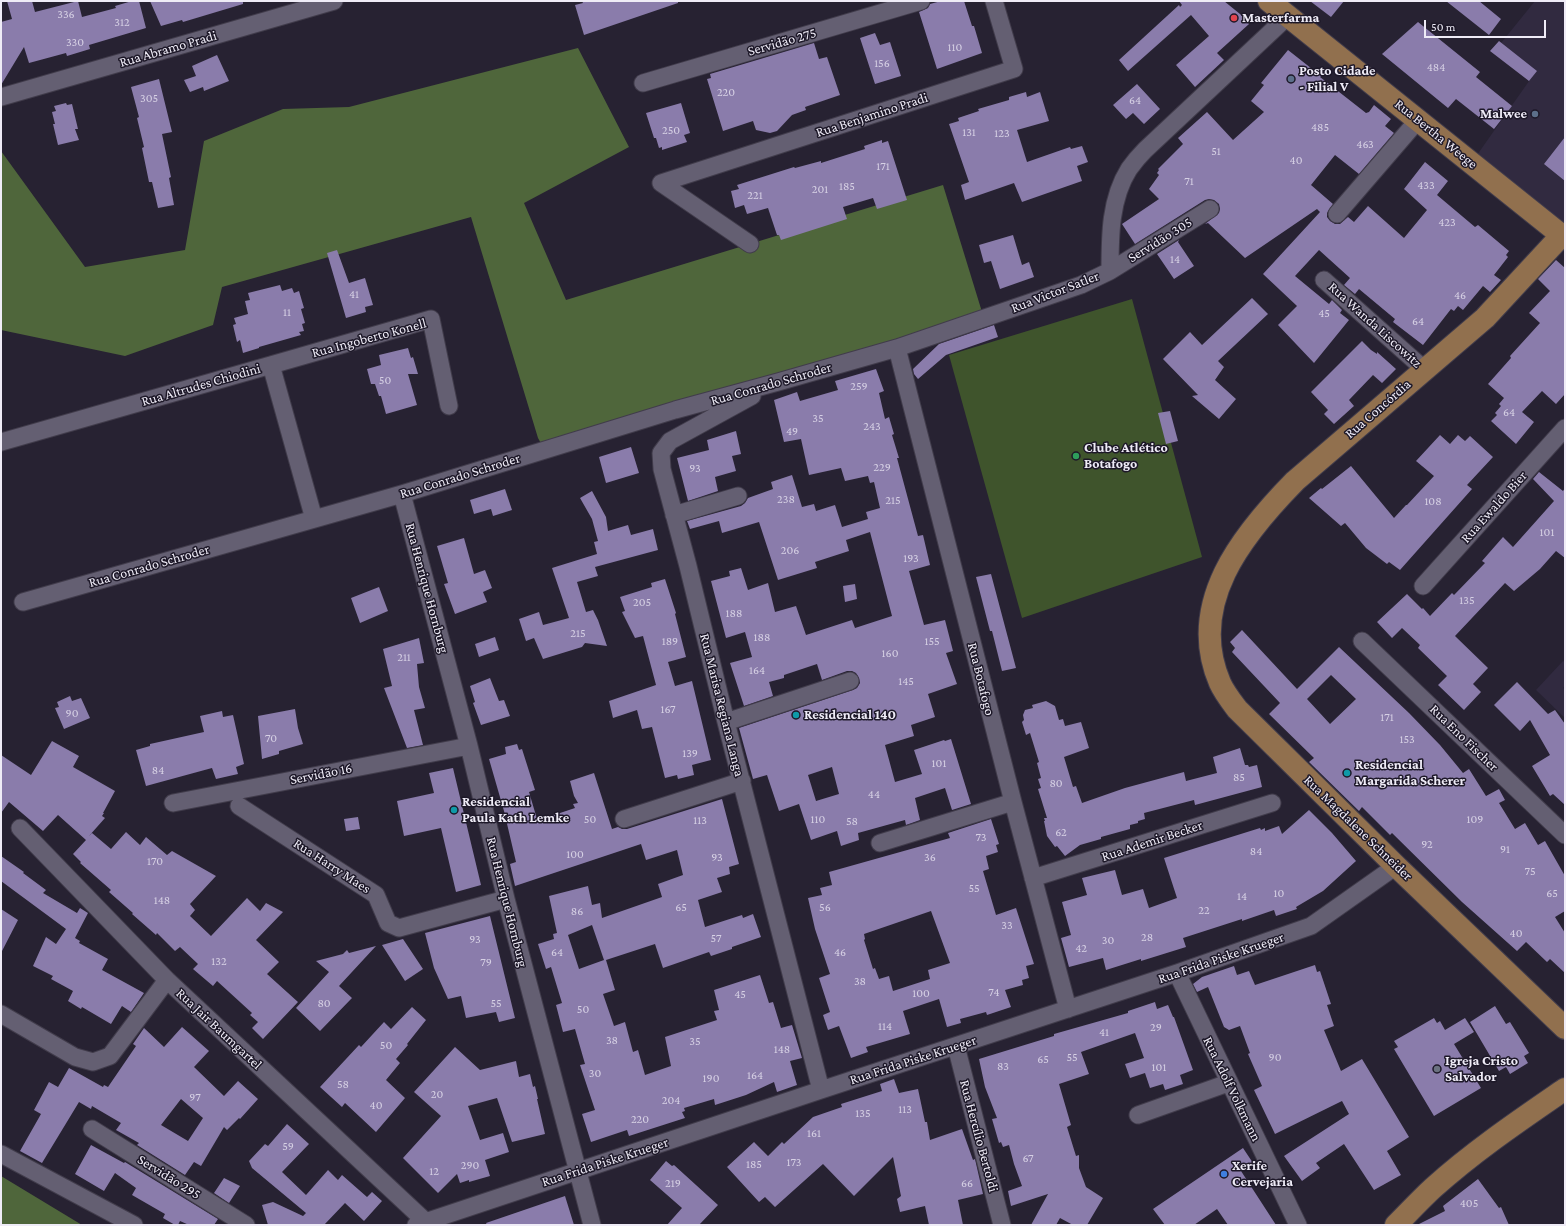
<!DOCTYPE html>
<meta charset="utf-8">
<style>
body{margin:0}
#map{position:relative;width:1566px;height:1226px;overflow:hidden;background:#272232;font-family:"Crimson Pro",serif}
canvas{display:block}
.frame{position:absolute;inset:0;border:2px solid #efecf7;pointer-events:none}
.scale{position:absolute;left:1424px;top:20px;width:122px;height:18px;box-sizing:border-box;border:2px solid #efecf7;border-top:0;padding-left:5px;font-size:12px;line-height:14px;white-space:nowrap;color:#efecf7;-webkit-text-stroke:3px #1d1828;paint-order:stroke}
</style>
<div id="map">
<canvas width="1566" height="1226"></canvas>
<div class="frame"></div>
<div class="scale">50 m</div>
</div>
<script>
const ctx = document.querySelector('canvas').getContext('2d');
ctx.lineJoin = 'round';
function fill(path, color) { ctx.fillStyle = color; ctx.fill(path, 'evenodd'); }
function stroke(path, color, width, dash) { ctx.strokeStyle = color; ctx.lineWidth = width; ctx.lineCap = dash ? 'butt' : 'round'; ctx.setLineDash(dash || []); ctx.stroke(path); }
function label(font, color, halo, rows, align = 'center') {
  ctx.font = font + ' "Crimson Pro",serif'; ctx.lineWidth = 3; ctx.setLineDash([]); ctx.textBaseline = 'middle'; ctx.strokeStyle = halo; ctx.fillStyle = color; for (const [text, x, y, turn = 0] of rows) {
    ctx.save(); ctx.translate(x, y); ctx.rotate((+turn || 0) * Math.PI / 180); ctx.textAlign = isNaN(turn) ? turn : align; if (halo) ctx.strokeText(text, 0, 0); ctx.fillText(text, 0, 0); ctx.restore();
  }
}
const built = new Path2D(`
 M1535 1H1565V226L1477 155 1534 74 1497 48Z
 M1563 661 1565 662V686L1563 688 1565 689V718L1536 690Z`);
const green = new Path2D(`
 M1132 299 1202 557 1022 618 949 355Z`);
const forest = new Path2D(`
 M578 48 629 147 524 203 566 300 943 185 982 312 772 378 543 447 538 438 471 217 222 287 213 325 125 356 1 330V151L85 267 185 250 204 141 283 109 349 107Z
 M1 1176 82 1225H1Z`);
const building = new Path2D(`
 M7 1H32L35 12 78 1 82 17 116 8 115 6 132 1H139L146 28 89 45 90 49 67 56 66 53 29 63 24 47 1 85V22L12 19Z
 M150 1H243V4L183 22 182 20 161 26Z
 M582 1H678V3L584 35 575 5 583 3Z
 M941 1H964L972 26H974L982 53 937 69 919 12 928 8 930 4Z
 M1179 1H1224L1240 14 1249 24 1217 53 1224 60 1195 87 1176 65 1209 36 1191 15 1128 71 1119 60 1179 5 1180 7 1182 5Z
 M1310 1H1344L1331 17Z
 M1446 1H1479L1501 19 1489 35Z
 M1418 22 1480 72 1476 77 1512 106 1494 129 1456 99 1448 108 1382 54Z
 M875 33 880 45 890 42 901 76 875 84 860 38Z
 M1499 41 1537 71 1529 81 1490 51Z
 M814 43 819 59 827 57 840 95 805 107 806 110 792 115 777 131 770 133 756 130 753 121 723 131 707 79 711 78 710 74Z
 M1288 50 1321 76 1320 77 1366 113 1369 112 1374 105 1391 119 1385 126 1394 133 1359 174 1335 155 1311 185 1333 204 1327 213V217L1330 221 1335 224H1340L1348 217 1354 222 1368 206 1404 238 1427 210 1404 189 1425 162 1448 181 1437 195 1475 227 1478 225 1509 251 1506 255 1508 257 1494 275 1501 280 1490 292 1483 286 1463 310 1458 306 1454 311 1451 309 1423 345 1393 322 1395 319 1359 289 1355 294 1344 285 1350 278 1319 250 1295 276 1329 304 1332 300 1342 310 1340 313 1349 320 1314 363 1278 325 1297 306 1263 274 1320 212 1317 209 1245 258 1208 223 1205 224 1219 213 1220 209 1219 204 1214 200 1209 199 1205 200 1135 244 1122 224 1159 199 1149 189 1159 175 1157 173 1159 170 1158 169 1183 144 1178 138 1207 112 1233 140 1264 112 1251 101 1264 85 1261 83Z
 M217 55 229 81 204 91 203 87 190 92 184 80 196 76 192 66Z
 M159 79 172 132 162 134 171 177 169 178 174 205 158 208 152 182H149L142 148 144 147 137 118 139 117 131 87Z
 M1137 84 1160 109 1144 124 1133 113 1126 119 1113 105Z
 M1026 92 1027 97 1040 92 1049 121 1017 130 1027 162 1070 147 1071 149 1082 146 1088 162 1077 166 1082 181 1022 202 1014 183 965 200 961 185 969 182 949 124 959 121 958 118 979 111 978 109 1009 100V97Z
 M66 103 67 105 72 104 78 129H75L79 140 58 145 53 124H55L52 112 56 111 54 106Z
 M681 103 690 133 684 135 687 142 662 150V147L659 148 656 138H654L646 113Z
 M1565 137V181L1544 164Z
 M882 140V143L888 141 907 200 877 209 873 198 843 207 847 219 781 240 779 235H777L768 208 747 214 744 205 735 208 731 191 739 189 737 185 794 167 795 168 821 161V163L865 149 864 146Z
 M1013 235 1022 265 1029 262 1034 277 1000 289 991 261 984 263 979 245Z
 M1179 240 1178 242 1194 266 1174 279 1157 254Z
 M337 250 349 283 365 278 373 305 365 307 366 312 346 318 327 253Z
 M1556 260 1565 268V394L1556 404 1542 391 1522 412 1534 422 1516 444 1491 421 1497 415 1495 413 1501 406 1499 404 1504 398 1488 384 1511 358 1510 356 1540 323 1529 313 1550 291 1538 279Z
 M280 285 282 291 292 288 294 293 299 291 304 308 301 309 305 323 302 324 304 331 299 332 301 335 259 347V348L243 353 240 340 237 342 233 325 236 324 234 318 248 314 245 301 250 300 248 293Z
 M1252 298 1268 314 1218 361 1224 367 1215 380 1236 399 1219 419 1192 396 1198 395 1163 359 1190 332 1202 345Z
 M994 325 998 337 946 355 918 379 914 374 913 369 939 344Z
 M1362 341 1371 350 1377 354V352L1396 369 1382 383 1373 375 1349 400 1354 406 1334 424 1324 414 1328 410 1311 392Z
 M408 348 411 358 413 357 418 374H408L417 405 386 414 381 396H379L375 384H371L367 369 381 365 379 355Z
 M876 369 884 391 879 393 885 419 889 417 894 434 892 435 899 458H897L918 536 923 535 930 565 909 571 924 625 945 620 953 651 946 653 957 684 928 694 935 717 911 725 914 736 885 745 895 782 922 774 914 750 944 740 945 741 951 739 971 804 952 810 945 788 915 798 920 820 906 825 905 820 858 833 859 840 841 846 837 831 811 840 799 804 779 811 767 775 753 779 739 728 853 690 857 688 860 683 859 678 856 673 852 671H847L822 680 817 664 784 675V678L769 682 773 696 744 706 730 663 752 657 745 632 726 638 711 581 730 576 729 571 741 568 748 590 768 583 775 612 796 606 806 635 852 620 855 628 892 616 870 532 846 540 849 551 815 562 817 568 778 580 759 522 722 533 719 521 690 529 687 521 741 506 745 503 748 498 773 489 771 482 792 475 802 507 814 504 816 511 835 505 842 527 868 519 866 512 880 508 874 482 870 483 868 476 845 481 841 468 809 475 801 439 784 442 774 400 797 392 800 401 838 390 835 381ZM832 767 839 794 816 801 808 775Z
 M1170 411 1178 441 1166 444 1158 413Z
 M736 431 741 454 732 456 736 471 715 477 718 491 688 501 677 458 709 450 707 440Z
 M1440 435 1450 444 1458 435 1465 441 1470 436 1493 457 1467 485 1472 489 1400 570 1389 562 1387 564 1366 548 1345 523 1341 526 1309 498 1321 488 1322 489 1351 466 1394 518 1406 505H1407L1434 476 1416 461Z
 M631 447 639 473 606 483 599 457Z
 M1539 472 1563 491 1565 488V558L1556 551 1540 569 1514 591 1505 583 1455 636 1488 668 1473 684 1481 692 1464 710 1438 685 1447 676 1418 648 1420 645 1402 628 1392 638 1377 622 1407 594 1422 609 1423 608 1430 616 1452 593 1454 595 1485 563 1482 561 1503 537 1513 547 1554 501 1533 479Z
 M505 489 512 510 493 516 491 509 474 514 470 500Z
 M592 491 606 517 608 531 628 525 631 535 653 529 658 550 595 567 598 576 577 582 586 612 593 610 598 620 607 646 585 643 582 647 543 659 534 638 526 641 519 619 539 612 543 625 569 618 552 568 597 554 594 542 598 541 592 519 580 498Z
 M464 538 474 574 485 570 492 588 483 592 487 602 455 614 444 584 448 583 437 546Z
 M991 574 1016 668 1002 671 992 631H990L976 577Z
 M665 579 676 613 675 614 686 657 668 662 675 686 692 681 711 760 692 765 694 775 678 779 677 775 665 778 652 727 642 729 637 710 613 718 609 701 656 685 643 636 635 638 622 612 625 611 620 597 652 587 651 583Z
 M855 584 857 599 845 602 843 586Z
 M379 587 388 611 360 623 351 598Z
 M1242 630 1297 689 1339 647 1409 713 1440 745 1463 773 1469 769 1486 796 1499 789 1505 800 1499 803 1515 829 1525 823 1538 845 1545 841 1565 876V911L1555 917 1565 933V973L1550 959 1547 962 1526 942 1517 951 1462 902 1392 833 1390 835 1362 807 1359 811 1309 762 1314 758 1269 714 1280 703 1232 652 1235 648 1230 642ZM1331 675 1356 699 1330 724 1307 699Z
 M495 637 499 650 479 657 475 644Z
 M419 638 424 663 417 664 419 687 425 708 414 710 423 745 407 748 384 688 392 686 383 649Z
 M490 678 499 701 504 700 510 716 481 725 473 703 475 702 470 686Z
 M1517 682 1548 714 1555 710 1565 724V805L1553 794 1550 796 1532 766 1550 755 1530 720 1520 731 1494 705Z
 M70 696 72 701 81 698 90 718 64 729 55 708 59 707 57 702Z
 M1046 701 1055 706 1059 720 1063 719 1065 726 1081 722 1089 748 1064 757 1073 787 1076 786 1082 803 1125 788 1184 772 1186 781 1217 773 1213 757 1240 748 1245 765H1248L1249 767 1257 765 1262 787 1195 805 1194 800 1144 813 1145 819 1138 821V823L1130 825V829L1101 837V839L1080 845 1065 856 1057 846 1055 847 1047 836 1044 821H1045L1044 818H1047L1038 789 1041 788 1038 779 1041 778 1037 763 1039 762 1030 733 1026 735 1022 722 1024 720 1023 715 1025 710 1033 708 1032 705Z
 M295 709 298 728 303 744 279 751V754L262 759 258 716Z
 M222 711 223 717 233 715 244 764 236 767 238 774 216 779 212 768 146 786 136 750 150 746V744L204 732 200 716Z
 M52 741 79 756 73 767 115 791 103 813H104L102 816 105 818 89 836 92 833 111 849 126 832 140 845 146 837 167 855 172 851 216 876 190 904 195 910 190 916 211 936 247 898 260 911 266 903 283 912 256 940 279 962 267 974 298 1002 263 1039 252 1028 258 1022 250 1015 252 1013 217 981 213 986 193 969 198 964 180 947 175 951 157 933 156 935 132 914 133 913 109 892 111 890 80 863 81 862 73 854 86 840 58 815 43 831 9 802 1 813V755L31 775Z
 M517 744 519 750 522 749 535 790 529 792 537 819 557 814 575 808 573 804 578 803 574 796 570 781 594 773 612 829 618 827 622 829H627L722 799 739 864 729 867 730 874 717 878 722 892 698 900 705 927 742 915 743 918 753 914 761 937 732 947V949L711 956 709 952 663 968 655 944 606 960 615 990 603 994 614 1026 625 1022 633 1052 638 1050 645 1075 671 1066 665 1037 717 1020 714 1011 719 1010 714 990 760 975 769 1003 773 1002 781 1028 792 1025 802 1058 790 1061 797 1085 777 1092 774 1082 746 1095 715 1105 714 1099 684 1108 685 1111 682 1112 685 1118 629 1136 627 1130 591 1142 582 1114 595 1110 580 1065 585 1064 575 1029 563 1032 556 1005 562 1003 551 967 546 969 538 944 554 939 553 934 557 933 549 896 588 886 592 905 600 903 602 918 662 897 658 884 683 875 677 850 646 860 641 844 515 886 510 864 516 862 504 811 489 759 506 754 505 747ZM592 925 604 960 579 969 568 935Z
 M453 768 481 885 456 892 441 828 404 836 397 801 434 793 429 773Z
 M1309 810 1332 833 1356 861 1323 891 1296 907 1297 909 1276 916 1274 910 1242 921V919L1183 938 1186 947 1141 961V959L1106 970 1103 958 1069 967 1061 938 1071 935 1062 902 1087 895 1082 878 1115 870 1122 895 1143 889 1149 908 1177 898 1164 858 1260 828 1261 830 1265 828V831L1279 826 1282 834Z
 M358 817 360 829 346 831 344 819Z
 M991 819 999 844 996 845 998 852 986 856 989 869 983 871 996 915 1016 908 1034 964 1026 966 1029 978 1022 980 1023 985 1005 990 1011 1007 987 1015 986 1012 960 1019 961 1023 947 1027 939 999 903 1011 910 1034 866 1047 868 1052 851 1058 839 1026 828 1030 823 1015 830 1012 819 978 830 974 815 929 808 898 822 895 820 888 832 885 829 872 950 838 948 833ZM931 911 950 963 928 970 930 979 893 991 889 976 879 979 875 968 873 969 864 940 865 939 864 934Z
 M1 856 24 872 23 873 46 890 43 893 77 913 80 908 88 913 75 938 80 941 79 943 108 959 102 970 144 993 131 1012 122 1006 111 1024 82 1007 81 1009 68 1001 73 991 51 979 53 976 33 966 46 937 56 944 66 929 1 881Z
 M1 909 18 920 1 953Z
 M490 916 515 1018 499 1022 496 1012 466 1018 461 996 448 999 434 968 425 933Z
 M403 939 423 969 405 981 382 945Z
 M376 946 339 986 352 998 320 1031 296 1008 329 972 316 961 343 954 347 950 349 953Z
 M1315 965 1317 972 1320 971 1331 1004 1327 1005 1334 1026 1324 1030 1341 1071 1362 1059 1409 1137 1387 1151 1401 1175 1374 1190 1344 1144 1316 1163 1320 1168 1302 1181 1284 1156 1349 1114 1342 1101 1275 1134 1254 1090 1262 1086 1248 1054 1250 1053 1240 1026 1229 1030 1224 1027 1208 987 1197 992 1193 984 1202 977 1234 966 1237 975 1249 971 1255 985Z
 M1155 1002 1157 1009 1168 1005 1173 1017H1174L1193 1070 1180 1075 1183 1084 1165 1090 1163 1084 1150 1088 1145 1073 1130 1078 1125 1064 1144 1058 1135 1033 1081 1052 1089 1074 1059 1084 1071 1125 1067 1127 1076 1156 1079 1155V1168L1086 1187 1103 1198 1087 1225H1073L1060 1218 1056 1225H1031L1048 1194 1011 1206 1008 1191 1022 1186 1014 1164 1009 1145 1003 1147 1001 1142 999 1143 992 1119 997 1118 985 1087 979 1059 1054 1036V1034L1128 1013V1011Z
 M1495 1006 1506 1024 1510 1022 1529 1053 1524 1056 1528 1063 1510 1074 1506 1067 1499 1071 1470 1022Z
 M412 1007 426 1020 407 1044 408 1045 396 1059 400 1063 386 1080 405 1098 376 1132 345 1103 342 1107 320 1087 359 1045 361 1047 384 1022 391 1029Z
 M1434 1018 1437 1023 1440 1021 1445 1030 1465 1018 1474 1032 1454 1044 1481 1088 1434 1116 1394 1049 1398 1047 1394 1041Z
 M182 1027 209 1051 194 1067 224 1096 238 1081 258 1099 240 1119 239 1118 227 1130 224 1127 201 1166 194 1162 185 1175 137 1145 139 1143 116 1130 121 1123 92 1106 91 1109 79 1102 42 1163 20 1151 41 1114 34 1110 49 1082 58 1087 69 1068 103 1087 104 1085 108 1087 136 1046 133 1044 144 1028 164 1047ZM181 1099 203 1118 188 1141 161 1125Z
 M455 1047 480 1070 516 1061 519 1077 530 1074 533 1087 535 1086 538 1099H537L545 1134 512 1142 497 1098 468 1106 480 1140 503 1133 509 1152 485 1160 490 1176 469 1182V1180L460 1183 457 1174 438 1193 403 1158 441 1116 414 1092Z
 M894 1079 899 1093 918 1089 925 1122H927L930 1140 962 1129 973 1160 975 1159 983 1194 958 1200 963 1225H929L925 1206 900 1212 897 1199 901 1196 893 1157 854 1196 823 1164 775 1207 765 1197 759 1202 727 1167 754 1142 768 1156 782 1142 784 1144 813 1117 842 1107 841 1104 882 1091 880 1084Z
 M287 1124 309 1144 282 1172 306 1195 328 1170 338 1180 342 1175 367 1197 372 1192 382 1201 364 1221 345 1203 324 1225H268L262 1205 273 1202 303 1216 306 1213 252 1168 249 1161 265 1144 268 1146Z
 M91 1145 124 1163 125 1162 218 1219 214 1225H189L180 1221 178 1225H175L163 1218 165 1214 132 1195 136 1188 115 1173 104 1191 75 1174Z
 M1243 1148 1253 1163 1241 1171 1276 1225H1228L1217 1209 1194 1225H1165L1153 1209Z
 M666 1161 672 1166 674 1165 718 1205 699 1225H667L682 1208 650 1180Z
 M224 1178 240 1186 229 1203 214 1193Z
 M1478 1179 1499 1208 1501 1207 1509 1225H1417L1445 1211 1443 1206Z
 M565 1196 574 1225H487L486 1223Z`);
const minor = new Path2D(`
 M643 83 921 1
 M1 97 334 1
 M661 183 1014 69 994 1
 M661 183 750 244
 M1337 214 1418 120
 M1110 271 1210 209
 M1324 280 1425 370
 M897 348 1013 802 1068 1009
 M271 365 431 319 449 406
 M752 396 670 441 661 453 662 469 688 566 726 722 821 1090
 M1 442 271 365 314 519
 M402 494 469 746 506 899 592 1225
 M674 515 738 496
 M1423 586 1565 428
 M23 602 402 494 675 410 778 382 897 348 1081 285 1110 271C1110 236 1110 199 1129 169 1134 162 1139 156 1145 150L1288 16
 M1362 641 1565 835
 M726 722 850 681
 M173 803 469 746
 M239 806 376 895 388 923 399 928 506 899
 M624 819 742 781
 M20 828 167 980 426 1222
 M880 843 1013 802
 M1033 878 1272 803
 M1177 973 1298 1225
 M1 1014 75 1057 93 1062 110 1056 167 980
 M956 1046 1002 1225
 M1138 1115 1228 1083
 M92 1129 246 1225
 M1 1154 134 1225
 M416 1225 821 1090 1177 973 1311 926 1396 866`);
const major = new Path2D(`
 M1269 1 1565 238
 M1562 235 1485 318 1295 481C1242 535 1186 604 1220 683 1224 692 1231 701 1237 709L1396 866 1565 1028
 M1396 1225C1408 1213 1420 1200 1433 1188 1474 1151 1520 1120 1565 1089`);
const markers = [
 [1234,18,4,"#e0444e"],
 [1291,79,4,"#5c6f8a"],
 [1535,114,4,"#5c6f8a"],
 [1076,456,4,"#2e9e5b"],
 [796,715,4,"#0f9aa8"],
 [1347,773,4,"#0f9aa8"],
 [454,810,4,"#0f9aa8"],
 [1437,1069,4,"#6b7280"],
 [1224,1174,4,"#3f7fe0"]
];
const numberNames = [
 ["336",66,14],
 ["312",122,22],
 ["330",75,42],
 ["110",955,47],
 ["156",882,63],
 ["484",1436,67],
 ["220",726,92],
 ["305",149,98],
 ["64",1135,100],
 ["485",1320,127],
 ["250",671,130],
 ["131",969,132],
 ["123",1002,133],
 ["463",1365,144],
 ["51",1216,151],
 ["40",1296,160],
 ["171",883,166],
 ["71",1189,181],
 ["433",1426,185],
 ["185",847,186],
 ["201",820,189],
 ["221",755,195],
 ["423",1447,222],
 ["14",1175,259],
 ["41",354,294],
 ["46",1460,295],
 ["11",287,312],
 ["45",1324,313],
 ["64",1418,321],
 ["50",385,380],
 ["259",859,386],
 ["64",1509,412],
 ["35",818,418],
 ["243",872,426],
 ["49",792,431],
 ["229",882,467],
 ["93",695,468],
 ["238",786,499],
 ["215",893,500],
 ["108",1433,501],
 ["101",1547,532],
 ["206",790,550],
 ["193",911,558],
 ["135",1467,600],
 ["205",642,602],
 ["188",734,613],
 ["215",578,633],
 ["188",762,637],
 ["189",670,641],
 ["155",932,641],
 ["160",890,653],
 ["211",404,657],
 ["164",757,670],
 ["145",906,681],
 ["167",668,709],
 ["90",72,713],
 ["171",1387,717],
 ["70",271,738],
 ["153",1407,739],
 ["139",690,753],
 ["101",939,763],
 ["84",158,770],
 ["85",1239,777],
 ["80",1056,783],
 ["44",874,794],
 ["50",590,819],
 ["110",818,819],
 ["109",1475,819],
 ["113",700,820],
 ["58",852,821],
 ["62",1061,832],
 ["73",981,837],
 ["92",1427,844],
 ["91",1505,849],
 ["84",1256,851],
 ["100",575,854],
 ["93",717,857],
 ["36",930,857],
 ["170",155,861],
 ["75",1530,871],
 ["55",974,888],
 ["10",1279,893],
 ["65",1552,893],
 ["14",1242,896],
 ["148",162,900],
 ["65",681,907],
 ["56",825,907],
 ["22",1204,910],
 ["86",577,911],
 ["33",1007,925],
 ["40",1516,933],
 ["28",1147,937],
 ["57",716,938],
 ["93",475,939],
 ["30",1108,940],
 ["42",1081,948],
 ["64",557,952],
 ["46",840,952],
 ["132",219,961],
 ["79",486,962],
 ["38",860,981],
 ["74",994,992],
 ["100",921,993],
 ["45",740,994],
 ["80",324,1003],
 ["55",496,1003],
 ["50",583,1009],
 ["114",885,1026],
 ["29",1156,1027],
 ["41",1104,1032],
 ["38",612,1040],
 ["35",695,1041],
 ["50",386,1045],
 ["148",782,1049],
 ["55",1072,1057],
 ["90",1275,1057],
 ["65",1043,1059],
 ["83",1003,1066],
 ["101",1159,1067],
 ["30",595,1073],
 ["164",755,1075],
 ["190",711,1078],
 ["58",343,1084],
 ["20",437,1094],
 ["97",195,1097],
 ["204",671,1100],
 ["40",376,1105],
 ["113",905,1109],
 ["135",863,1113],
 ["220",640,1119],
 ["161",814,1133],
 ["59",288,1146],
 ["67",1028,1158],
 ["173",794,1162],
 ["185",754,1164],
 ["290",470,1165],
 ["12",434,1171],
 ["219",673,1183],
 ["66",967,1183],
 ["405",1469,1203]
];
const poiNames = [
 ["Masterfarma",1242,18],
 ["Posto Cidade",1299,71],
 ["- Filial V",1299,87],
 ["Malwee",1527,114,"right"],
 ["Clube Atlético",1084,448],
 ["Botafogo",1084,464],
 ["Residencial 140",804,715],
 ["Residencial",1355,765],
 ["Margarida Scherer",1355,781],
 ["Residencial",462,802],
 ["Paula Kath Lemke",462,818],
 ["Igreja Cristo",1445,1061],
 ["Salvador",1445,1077],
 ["Xerife",1232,1166],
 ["Cervejaria",1232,1182]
];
const streetNames = [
 ["Servidão 275",782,42,-16],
 ["Rua Abramo Pradi",168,49,-16],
 ["Rua Benjamino Pradi",872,115,-18],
 ["Rua Bertha Weege",1436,134,39],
 ["Servidão 305",1160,240,-32],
 ["Rua Victor Satler",1055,292,-21],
 ["Rua Wanda Liscowitz",1375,325,42],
 ["Rua Ingoberto Konell",369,338,-15],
 ["Rua Conrado Schroder",771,384,-16],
 ["Rua Altrudes Chiodini",201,385,-16],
 ["Rua Concórdia",1378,409,-41],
 ["Rua Conrado Schroder",460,476,-17],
 ["Rua Ewaldo Bier",1494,507,-48],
 ["Rua Conrado Schroder",149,566,-16],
 ["Rua Henrique Hornburg",427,588,75],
 ["Rua Botafogo",981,679,76],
 ["Rua Marisa Regiana Langa",722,705,76],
 ["Rua Eno Fischer",1464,738,44],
 ["Servidão 16",321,774,-11],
 ["Rua Magdalene Schneider",1358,828,44],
 ["Rua Ademir Becker",1152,841,-18],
 ["Rua Harry Maes",332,866,33],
 ["Rua Henrique Hornburg",507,902,76],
 ["Rua Frida Piske Krueger",1221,958,-19],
 ["Rua Jair Baumgartel",219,1029,43],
 ["Rua Frida Piske Krueger",913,1060,-18],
 ["Rua Adolf Volkmann",1232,1089,64],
 ["Rua Hercílio Bertoldi",979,1136,75],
 ["Rua Frida Piske Krueger",605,1162,-18],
 ["Servidão 295",169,1177,32]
];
fill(built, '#312a40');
fill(green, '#3f542c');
fill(forest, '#4f663b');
fill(building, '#8a7cab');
stroke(minor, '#413c4b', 19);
stroke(major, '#413c4b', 24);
stroke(minor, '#645f72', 17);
stroke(major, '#91704e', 22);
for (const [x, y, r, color] of markers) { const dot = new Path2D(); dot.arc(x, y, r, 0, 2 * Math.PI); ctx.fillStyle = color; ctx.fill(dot); stroke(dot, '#1d1828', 1.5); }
label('12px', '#d6d0e4', null, numberNames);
label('bold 14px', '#efecf7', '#1d1828', poiNames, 'left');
label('14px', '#efecf7', '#1d1828', streetNames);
</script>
